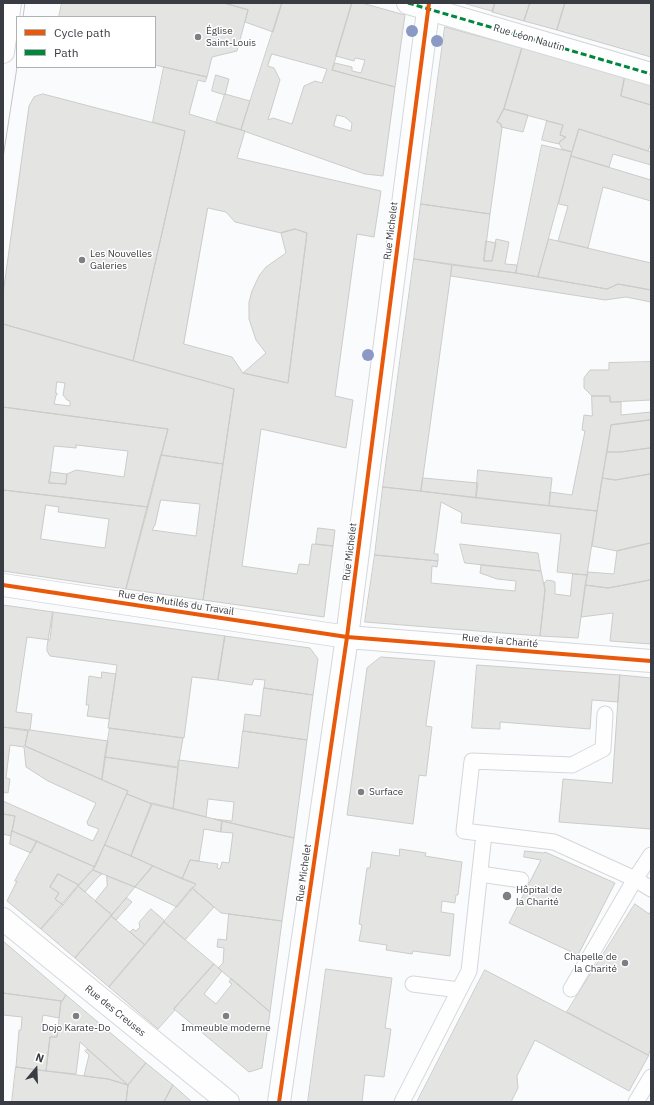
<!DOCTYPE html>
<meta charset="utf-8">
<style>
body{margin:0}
#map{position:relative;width:654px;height:1105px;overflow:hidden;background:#fafbfd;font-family:"IBM Plex Sans",sans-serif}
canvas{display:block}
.frame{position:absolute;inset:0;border:4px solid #393c42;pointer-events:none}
.legend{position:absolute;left:16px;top:16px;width:140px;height:52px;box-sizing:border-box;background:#fff;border:1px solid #b0b1b3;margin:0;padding:5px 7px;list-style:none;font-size:12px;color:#393c42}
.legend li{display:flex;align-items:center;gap:8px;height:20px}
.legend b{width:20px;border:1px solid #b0b1b3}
.north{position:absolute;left:16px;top:1049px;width:40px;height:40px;-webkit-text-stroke:3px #fff;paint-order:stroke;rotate:19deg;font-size:11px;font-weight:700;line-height:16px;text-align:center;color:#393c42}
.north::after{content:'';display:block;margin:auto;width:14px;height:18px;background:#393c42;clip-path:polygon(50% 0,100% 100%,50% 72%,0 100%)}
</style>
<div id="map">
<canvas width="654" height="1105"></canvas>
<div class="frame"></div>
<ul class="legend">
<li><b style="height:5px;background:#e8590c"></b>Cycle path</li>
<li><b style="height:5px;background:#00873e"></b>Path</li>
</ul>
<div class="north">N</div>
</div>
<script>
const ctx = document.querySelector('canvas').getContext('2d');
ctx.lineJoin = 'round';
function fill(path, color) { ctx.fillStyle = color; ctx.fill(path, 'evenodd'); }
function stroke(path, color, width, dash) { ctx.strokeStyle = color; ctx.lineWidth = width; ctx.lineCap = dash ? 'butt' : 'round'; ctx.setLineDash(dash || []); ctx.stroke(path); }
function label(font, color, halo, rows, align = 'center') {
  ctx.font = font + ' "IBM Plex Sans",sans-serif'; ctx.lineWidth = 3; ctx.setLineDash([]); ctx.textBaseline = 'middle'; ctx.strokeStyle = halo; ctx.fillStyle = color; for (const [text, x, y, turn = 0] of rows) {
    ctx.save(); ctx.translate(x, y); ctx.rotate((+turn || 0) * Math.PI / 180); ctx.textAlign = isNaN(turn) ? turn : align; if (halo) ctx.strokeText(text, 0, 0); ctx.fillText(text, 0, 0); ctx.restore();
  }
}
const building = new Path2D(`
 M62 3H224L248 10 237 51 212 57 207 77 155 65V17H59Z
 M224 3H282L273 32 245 22 248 10Z
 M282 3H352L332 70 395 87 383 176 365 174 241 130ZM272 54 327 69 322 83 315 81 304 86 292 124 273 118 268 120 280 80 274 68 268 66ZM337 115 345 117 352 123 351 131 334 126Z
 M352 3H362L405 15 395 87 332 70 335 63 352 67V71L361 73 365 60 355 58 354 61 336 56Z
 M463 3H495L493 11Z
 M495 3H530L524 21 492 12Z
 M530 3H565L557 30 524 21Z
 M565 3H651V57L557 30Z
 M445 27 522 48 504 109 497 122 501 124 502 128 490 214 421 204Z
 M522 48 625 76 621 96 651 105V143L648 151 579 129 572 152 562 149 559 143 566 137 560 135 563 125 504 109Z
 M164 67 207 77 205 82 198 80 189 114 245 131 237 158 381 191 374 237 357 234 335 396 353 400 346 448 261 429 242 566 297 574 299 564 309 565 312 544 333 546 324 617 203 600 234 389 133 361 185 131 153 122ZM208 208 226 212 235 222 281 233 295 229 307 233 288 383 243 373 232 357 184 344Z
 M216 75 229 79 225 95 212 91Z
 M625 76 651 84V105L621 96Z
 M43 94 185 131 133 361 3 324V294L29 106 34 97Z
 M225 94 250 101 241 130 216 123Z
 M504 109 528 115 523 132 501 127V124L497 122Z
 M547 121 563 125 560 135 566 137 560 141 559 144 542 140Z
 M579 129 651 152V165L613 154 609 167 571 156Z
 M542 145 572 152 538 277 516 273Z
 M571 156 651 180V201L603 187 588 248 558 241 568 206 559 204Z
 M421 204 490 214 484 261H492L496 239 509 242 505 264 517 265 516 273 414 259Z
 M295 229 307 233 288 383 243 373 266 353 256 340 249 319V302L252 291 259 276 266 267 286 253 281 233Z
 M549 239 651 263V290L618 284 607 289 538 277Z
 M486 241 496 243 492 261H484Z
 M414 259 452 265 421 491 383 487Z
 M452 265 516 273 607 289 618 284 651 290V302L626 297 605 300 451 276Z
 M3 324 234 389 223 464 161 455 168 429 3 407ZM57 382 65 383 63 395 67 400 70 401V406L54 404 56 395H57V393H56Z
 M651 362V400L610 402V396H592L584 388V378L590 370H609V363Z
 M592 396H610V402H621V415L651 412V420L611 425 597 511 549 506 550 492 572 495 585 431 582 430 584 415 592 416Z
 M3 407 168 429 148 507 3 490ZM76 445 128 451 124 477 76 470 67 474 66 484 49 483 54 446 76 448Z
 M651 420V448L620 452H607L611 425Z
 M651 448V474L615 480 602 478 607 452H620Z
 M161 455 223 464 203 600 126 589ZM161 500 200 504 196 536 152 530 155 525Z
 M478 470 552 478 549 506 476 498Z
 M51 472 67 474 66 484 49 483Z
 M651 474V543L617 551 592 546 602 478 615 480Z
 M423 478 478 483 476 498 421 491Z
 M383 487 597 511 587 575 557 572 561 534 461 523 462 513 441 502 434 554H438V561L375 555Z
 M3 490 148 507 126 589 3 571ZM46 505 59 507 58 512 109 519 105 548 41 539Z
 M318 528 335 530 333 546 316 544Z
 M651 543V580L608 588 585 585 588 572 614 574 617 551Z
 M460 544 538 553 541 571 465 563Z
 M375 555 438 561 437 567 432 566 431 583 515 591 516 581 497 579 480 573 481 565 541 571 545 590 540 636 365 622Z
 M573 574 587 575 578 638 540 636 545 590 544 583 547 580 553 581 555 582V594L570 596Z
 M651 580V644L610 641 613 613 581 617 585 585 608 588Z
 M3 605 53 612 50 640 27 637 16 712 32 714 30 730 3 727Z
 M53 612 225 636 218 680 192 677 184 738 108 728 117 665 50 656 47 651V647Z
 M225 636 310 648 318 659 313 695 264 688 265 680 254 679 252 685 218 680Z
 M381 657 435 661 426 724V726L432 727 426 776 419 775V776L413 824 347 815 367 668Z
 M477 665 620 675 618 702 592 700 590 729 500 722V729L472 728Z
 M102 672 116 674 109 719 87 716 89 705H86L89 676 101 678Z
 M620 675 651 678V829L559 822 563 779 612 783Z
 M264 688 313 695 307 740 243 731 245 714 260 716Z
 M3 727 28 731 25 746 128 791 95 867 12 831 15 816 3 814V801L93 841 99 829 88 825 87 822 96 803 48 781 26 767 24 747 10 745 6 778 10 779 8 793 4 792 3 799Z
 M110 728 183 738 178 767 105 757Z
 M30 730 108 741 102 780 25 746 28 731Z
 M243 731 307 740 294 838 214 819 232 821 234 802 208 799 206 817 173 809 178 768V761L179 760 238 768Z
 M105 757 178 768 173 809 152 804 127 794 128 791 102 780Z
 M127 794 152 804 131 856 105 845Z
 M152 803 222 821 221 832 204 829 199 861 190 860 182 879 131 856Z
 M3 814 15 816 11 836 3 834Z
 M222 821 294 838 282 921 221 913 192 888 196 884 182 879 190 860 218 864 217 868 220 869 222 862 229 863 233 833 221 832Z
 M12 831 37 841 31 853 10 844Z
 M37 841 95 867 79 885 58 874 50 887 59 893 55 899 63 905 41 929 7 901 17 881H15Z
 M105 845 131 856 153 866 135 887 93 870Z
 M400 849 426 853 425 856 462 862 458 895H456L455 903 442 901 441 912 454 914 450 956 413 951 412 954 386 950 387 945 359 941 362 925 359 924 367 868H370L372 852 399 856Z
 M525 851 544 853 545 852 615 883 578 955 509 923 541 860 524 857Z
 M153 866 196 884 177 907 135 887Z
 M93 870 102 874 98 877 85 892 78 886Z
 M58 874 79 885 63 905 55 899 59 893 50 887Z
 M107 876 135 887 112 915 95 901 107 886Z
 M78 886 112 915 75 958 41 929Z
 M192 888 214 907 185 940 164 922Z
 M127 898 132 902 116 920 111 916Z
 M635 904 649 914 651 911V1049L648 1055 567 1012Z
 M151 909 165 921 145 945 130 932 133 929 136 931 140 927 139 923Z
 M229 914 282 921 270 1012 218 968 223 963 224 948 217 947 218 939 226 940Z
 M111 916 145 945 109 987 75 958Z
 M164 922 214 964 174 1009 175 1010 158 1029 109 987Z
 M3 941 66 995 62 1001 3 993Z
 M214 964 222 971 204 994 216 1004 232 984 229 982 231 978 270 1012 262 1068 249 1072 174 1009Z
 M326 969 392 978 385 1028 391 1029 384 1077 365 1075 362 1102H308Z
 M485 970 648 1055H649L629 1091 535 1040 517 1076 518 1088 511 1102H417Z
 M3 993 61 1001 59 1018 43 1015 41 1029 58 1030 57 1037H50L46 1071 16 1067 19 1030H21L22 1017 3 1015Z
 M66 995 146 1063 128 1085 80 1042 76 1074 46 1071 50 1037H57L61 1001H62Z
 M87 1049 128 1085 108 1079 84 1076 89 1055 85 1051Z
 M146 1063 173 1085 164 1102H126L128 1085Z
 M16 1067 108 1079 128 1085 126 1102H12Z
 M173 1085 192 1102H164Z`);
const service = new Path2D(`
 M651 855 635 879 651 889
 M480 874 521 880
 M413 984 459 990
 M571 989 635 879 554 842 464 831 472 761 572 765 603 749 605 714
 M402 1102 469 971 484 834
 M636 1102 651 1077`);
const pedestrian = new Path2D(`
 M408 3 651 74`);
const minor = new Path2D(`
 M3 52 10 3
 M3 585 347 637 651 661
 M3 919 228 1102
 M279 1102 347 637 429 3`);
const tram = new Path2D(`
 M23 17 25 3
 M3 158 17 67`);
const quiet = new Path2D(`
 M408 3 651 74`);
const cycleway = new Path2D(`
 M3 585 347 637 651 661
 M279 1102 347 637 429 3`);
const trees = [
 [412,31],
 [437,41],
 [368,355]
];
const markers = [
 [198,37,4,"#7d7f83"],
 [82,260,4,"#7d7f83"],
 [361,792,4,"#7d7f83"],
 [507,896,5,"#7d7f83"],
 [625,963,4,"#7d7f83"],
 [76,1016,4,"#7d7f83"],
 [226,1016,4,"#7d7f83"]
];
const poiNames = [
 ["Église",206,31],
 ["Saint-Louis",206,43],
 ["Les Nouvelles",90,254],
 ["Galeries",90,266],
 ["Surface",369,792],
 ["Hôpital de",516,890],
 ["la Charité",516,902],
 ["Chapelle de",617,957,"right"],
 ["la Charité",617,969,"right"],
 ["Dojo Karate-Do",76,1028,"center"],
 ["Immeuble moderne",226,1028,"center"]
];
const streetNames = [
 ["Rue Léon Nautin",529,38,16],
 ["Rue Michelet",391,231,-83],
 ["Rue Michelet",350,552,-83],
 ["Rue des Mutilés du Travail",176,603,9],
 ["Rue de la Charité",500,641,5],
 ["Rue Michelet",304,873,-82],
 ["Rue des Creuses",115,1011,39]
];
fill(building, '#e4e5e3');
stroke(building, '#cbccca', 1);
stroke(service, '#d5d7db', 17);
stroke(pedestrian, '#d5d7db', 24);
stroke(minor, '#d5d7db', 24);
stroke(service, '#fefeff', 15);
stroke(pedestrian, '#fefeff', 22);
stroke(minor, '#fefeff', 22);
stroke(tram, '#c5c5c7', 1);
stroke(quiet, '#00873e', 3, [6, 3]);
stroke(cycleway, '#e8590c', 4);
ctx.fillStyle = '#8b9ac4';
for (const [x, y] of trees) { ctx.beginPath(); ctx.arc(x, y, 6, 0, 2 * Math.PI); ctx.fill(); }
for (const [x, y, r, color] of markers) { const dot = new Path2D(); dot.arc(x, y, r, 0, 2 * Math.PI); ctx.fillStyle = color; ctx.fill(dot); stroke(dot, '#fff', 1.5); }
label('10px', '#393c42', '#fff', poiNames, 'left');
label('10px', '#393c42', '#fff', streetNames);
</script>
